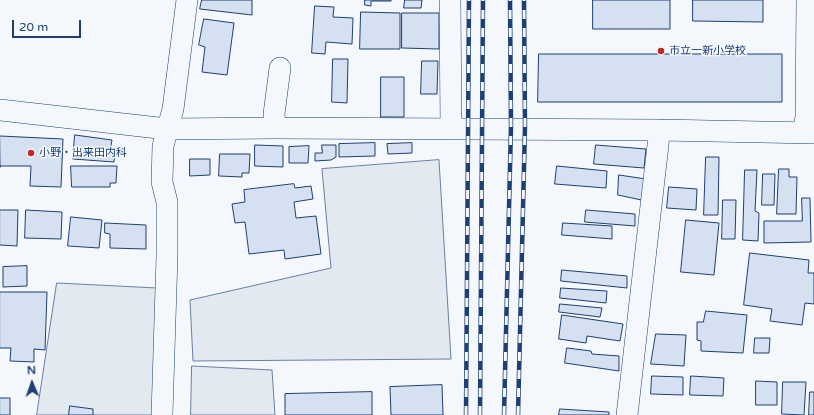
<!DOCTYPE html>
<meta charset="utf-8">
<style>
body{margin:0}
#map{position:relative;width:814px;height:415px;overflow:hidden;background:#f4f7fb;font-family:"Varela Round",sans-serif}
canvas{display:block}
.north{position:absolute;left:12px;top:363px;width:40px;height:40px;-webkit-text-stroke:3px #f4f7fb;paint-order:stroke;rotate:358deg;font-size:11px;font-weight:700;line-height:16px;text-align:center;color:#1d3f73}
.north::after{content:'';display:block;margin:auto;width:14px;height:18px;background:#1d3f73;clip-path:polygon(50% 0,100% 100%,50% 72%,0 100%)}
.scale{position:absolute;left:12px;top:20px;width:69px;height:18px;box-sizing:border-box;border:2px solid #1d3f73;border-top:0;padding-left:5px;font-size:12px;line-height:14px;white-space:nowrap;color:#1d3f73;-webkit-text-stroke:3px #f4f7fb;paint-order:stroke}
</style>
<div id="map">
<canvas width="814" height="415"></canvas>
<div class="north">N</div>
<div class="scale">20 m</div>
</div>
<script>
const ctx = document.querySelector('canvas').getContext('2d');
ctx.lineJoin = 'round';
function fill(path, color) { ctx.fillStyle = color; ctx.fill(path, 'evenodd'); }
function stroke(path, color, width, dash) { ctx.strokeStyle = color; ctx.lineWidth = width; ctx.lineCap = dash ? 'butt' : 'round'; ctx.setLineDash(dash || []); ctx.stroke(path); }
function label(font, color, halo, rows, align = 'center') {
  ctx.font = font + ' "Varela Round","Noto Sans JP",sans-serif'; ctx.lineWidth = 3; ctx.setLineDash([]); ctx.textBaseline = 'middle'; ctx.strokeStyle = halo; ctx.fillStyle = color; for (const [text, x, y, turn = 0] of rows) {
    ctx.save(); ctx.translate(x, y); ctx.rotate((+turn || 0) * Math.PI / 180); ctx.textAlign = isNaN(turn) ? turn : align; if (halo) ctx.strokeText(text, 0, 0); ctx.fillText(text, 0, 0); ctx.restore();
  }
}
const green = new Path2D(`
 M439 160 451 359 193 361 190 300 331 268 322 169Z
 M57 283 157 288V415H37Z
 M192 366 272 370 275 415H191Z`);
const building = new Path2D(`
 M202 0H252V15L200 9Z
 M365 0H391V1H371V6L365 5Z
 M405 0H422L421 8H404Z
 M593 0H670V29H593Z
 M693 0H763V22L693 21Z
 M315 6 334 7 333 17 353 18 352 44 326 42 325 54 312 53Z
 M361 12 400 13V49H360Z
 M402 13H439V49L402 48Z
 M204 19 234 23 227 75 202 72 205 47 199 45Z
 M539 54H782V102H538Z
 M333 59H348L347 103 332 102Z
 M422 61H438L437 94H421Z
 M381 77H404V117H381Z
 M75 135 112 140 110 150 115 151 114 162 73 159Z
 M0 136 63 139 61 187 30 186 31 166H0V167Z
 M375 143V156L339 157V144Z
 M412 143V153L388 154 387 144Z
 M255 145 283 146V167L255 166Z
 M322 145H336V157L331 160 315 161V153H322Z
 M596 145 646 149 644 168 594 164Z
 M309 146 308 163H289V147Z
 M220 154H250L249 173H242V177L219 176Z
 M706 157H719L718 215H704Z
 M190 159H210V175L190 176Z
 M71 166H117L116 183H110V187H72Z
 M557 166 607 171 606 188 555 184Z
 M779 169H789V177H797L796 214H777Z
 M745 170H757L755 211 759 213 758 241 743 240Z
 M763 174H775L774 205H762Z
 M619 175 646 179V201L618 195Z
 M294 184 295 188 311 186 313 199 294 202 296 218 316 216 321 254 285 259 284 250 249 254 245 222 235 223 232 204 245 202 244 190Z
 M669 187 697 189 696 210 667 208Z
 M802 198H810L811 242 764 243V221H802Z
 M723 200H736L735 239H722Z
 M0 210H18L17 246 0 245Z
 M26 210 62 212 61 239 25 238Z
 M586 210 635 214V226L585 222Z
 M71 217 102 220 99 248 68 246Z
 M686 220 719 223 714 275 681 272Z
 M105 223 146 225V249L110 248V234L105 233Z
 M563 223 612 226V239L562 235Z
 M750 253 809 260 808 273H814V304L805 303 802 325 770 321 772 309 744 305Z
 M27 266V286L3 287V267Z
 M562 270 627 276V288L561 281Z
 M561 288 607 291 606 303 560 298Z
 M0 292H47L45 350 34 349V362L10 361 11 348H0Z
 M560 304 602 308 600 317 559 312Z
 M706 311 747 315 743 353 701 351V341L697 340V322H703Z
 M562 315 623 324 620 341 587 336 586 343 559 339Z
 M656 334 686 335 684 366 651 364Z
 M755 338H770L769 353H754Z
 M567 348 591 351 592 354 619 356V371L565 363Z
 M652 376 683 377V395L651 394Z
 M691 376 724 378 723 396 690 395Z
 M756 381 777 382V405H756Z
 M783 382H806L804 415 782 414Z
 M442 385 443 415H391L390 387Z
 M372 392V415H285V394Z
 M810 392H814V415H809Z
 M0 398H10V415H0Z
 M70 406 93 409V415H69Z
 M560 409 609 412V415H559Z`);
const minor = new Path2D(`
 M450 0 451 129
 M0 110 167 129 275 128 659 130 814 133
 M275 128 274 114 280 68
 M803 133 806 117 807 0
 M162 415 167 256V202L162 182 163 146 173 109 187 0
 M627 415 658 145 659 130`);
const rail = new Path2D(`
 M466 415 469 0
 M480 415 483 0
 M504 415 511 126 510 0
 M518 415 525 126 524 0`);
const markers = [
 [661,51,4,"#c62828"],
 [31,153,4,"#c62828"]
];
const poiNames = [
 ["市立一新小学校",669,51],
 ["小野・出来田内科",39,153]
];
fill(green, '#e3e9f0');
stroke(green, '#687fa3', 1);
fill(building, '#d5e0f0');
stroke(building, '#1d3f73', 1);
stroke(minor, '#1d3f73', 22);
stroke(minor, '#f4f7fb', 21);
stroke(rail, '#1d3f73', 4.5);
stroke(rail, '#f4f7fb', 3, [9]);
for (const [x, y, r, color] of markers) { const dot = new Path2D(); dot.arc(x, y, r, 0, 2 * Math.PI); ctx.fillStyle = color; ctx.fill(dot); stroke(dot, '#f4f7fb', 1.5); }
label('11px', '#1d3f73', '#f4f7fb', poiNames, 'left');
</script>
